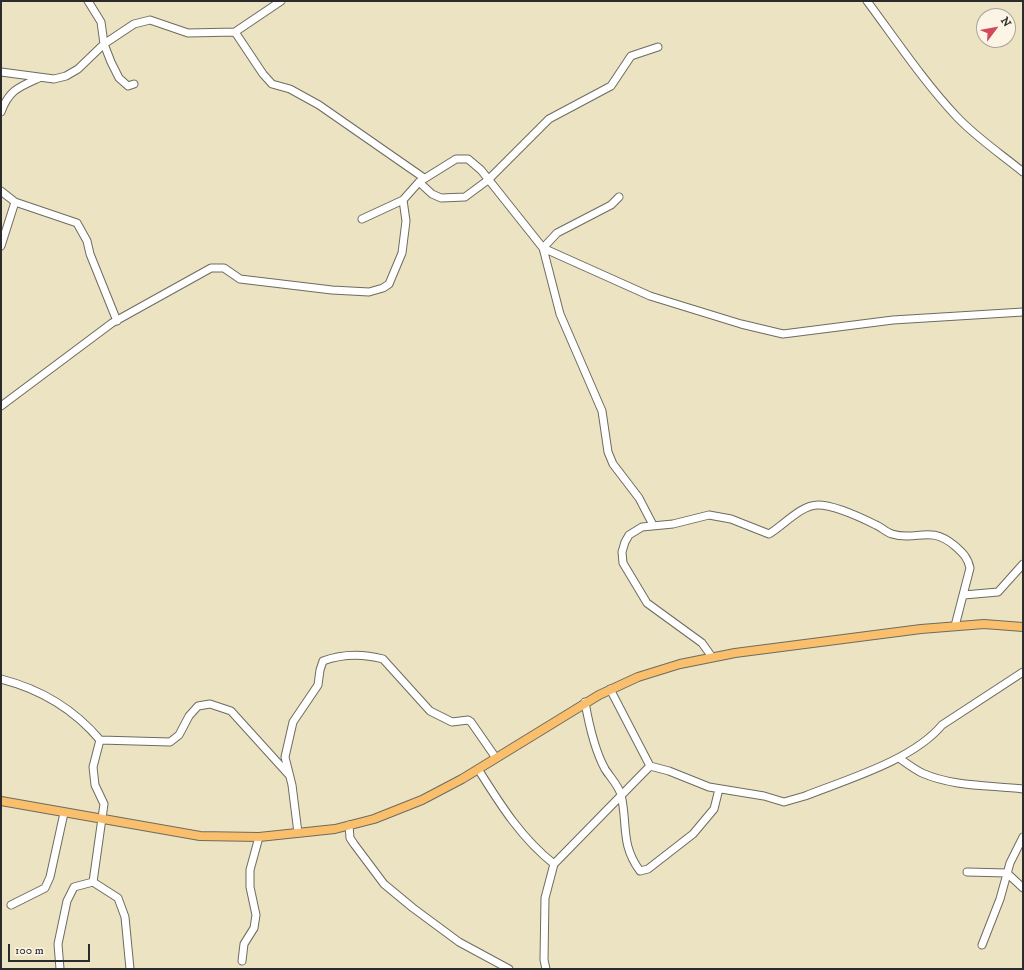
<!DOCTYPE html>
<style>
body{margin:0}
#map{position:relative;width:1024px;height:970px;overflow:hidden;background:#ebe3c2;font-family:"IM FELL DW Pica",serif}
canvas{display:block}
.frame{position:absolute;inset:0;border:2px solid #2b2b2b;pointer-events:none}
.north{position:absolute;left:976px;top:8px;width:40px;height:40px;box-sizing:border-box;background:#fcf5e5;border:1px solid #a8a49b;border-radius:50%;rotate:58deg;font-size:11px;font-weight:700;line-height:16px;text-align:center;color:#2b2b2b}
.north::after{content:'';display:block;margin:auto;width:14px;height:18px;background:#d1495b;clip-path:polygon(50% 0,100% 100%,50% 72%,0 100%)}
.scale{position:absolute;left:8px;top:944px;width:82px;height:18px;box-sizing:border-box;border:2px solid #2b2b2b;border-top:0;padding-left:5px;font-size:12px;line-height:14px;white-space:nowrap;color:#2b2b2b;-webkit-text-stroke:3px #fcf5e5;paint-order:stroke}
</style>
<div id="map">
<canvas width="1024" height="970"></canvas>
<div class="frame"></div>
<div class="north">N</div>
<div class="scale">100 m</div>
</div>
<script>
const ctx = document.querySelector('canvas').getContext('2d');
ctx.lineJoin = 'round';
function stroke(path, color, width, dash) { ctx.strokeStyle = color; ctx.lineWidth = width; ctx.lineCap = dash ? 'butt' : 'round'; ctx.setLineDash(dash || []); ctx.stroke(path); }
const minor = new Path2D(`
 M88 1 101 22 104 44 111 62 119 78 128 86 134 84
 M867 1C896 40 924 82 957 117 977 138 1001 154 1023 172
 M235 32 281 1
 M1 72 54 79 66 76 78 69 104 44 134 24 150 20 188 33 235 32 263 74 272 84 290 89 319 105 424 178
 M1 112C9 90 19 87 39 78
 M419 182 432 194 441 198 465 197 488 180 549 119 611 86 631 56 658 47
 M1 191 15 202 77 223 87 241 90 254 117 321
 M362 219 403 200 419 182 456 159H468L481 170 543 248 560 314 602 411 608 452 613 464 639 498 653 525
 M1 246 15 202
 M543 248 650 296 741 324 783 334 893 320 1023 312
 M543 248 557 233 611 205 619 197
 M1 406 112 323 211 268H224L240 279 332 290 369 292 383 288 389 284 402 253 406 221 403 200
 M964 595 998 592 1023 564
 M712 657 702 643 647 603 623 563 622 552 625 542 629 535 642 527 673 524 709 515 731 519 769 534C784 525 801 505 818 505 834 505 862 518 876 525 881 527 886 532 892 534 917 542 929 524 955 546 963 553 968 558 970 568L955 626
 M1 679C40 689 74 709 100 740L93 767 95 785 104 804 93 882 74 887 67 901 58 944 60 969
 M585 702C589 725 594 749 605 769 610 777 619 786 621 795 628 824 620 844 640 871L648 869 693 834 714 809 719 789
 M100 740 170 742 179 735 189 716 198 706 210 704 231 711 289 775
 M899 758C906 763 914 769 922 773 954 787 989 785 1023 789
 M650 766 669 771 709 787 764 796 784 802 805 796C848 779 913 760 942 725L1023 672
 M478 769C500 804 521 838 554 864
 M349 825 350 838 354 844 384 884 413 908 459 942 509 969
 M298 833 292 785 285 757 293 722 318 685 320 670 323 661C342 654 364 654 383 659L430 711 452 722 468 720 471 722 496 758
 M967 872 1007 873 1023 888
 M93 882 118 898 125 917 130 969
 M11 905 45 888 50 877 64 813
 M982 945 1000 899 1010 863 1023 837
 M242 961 244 944 254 928 256 915 250 887V870L259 837
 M546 969 544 960 545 898 554 864 650 766 610 689`);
const major = new Path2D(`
 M1 801 200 836 259 837 335 829 374 819 422 800 462 779 599 695 638 677 680 664 735 653 921 629 984 624 1023 627`);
stroke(minor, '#6e6b60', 9);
stroke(major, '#6e6b60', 10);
stroke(minor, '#fff', 7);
stroke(major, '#f9bf6c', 8);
</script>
